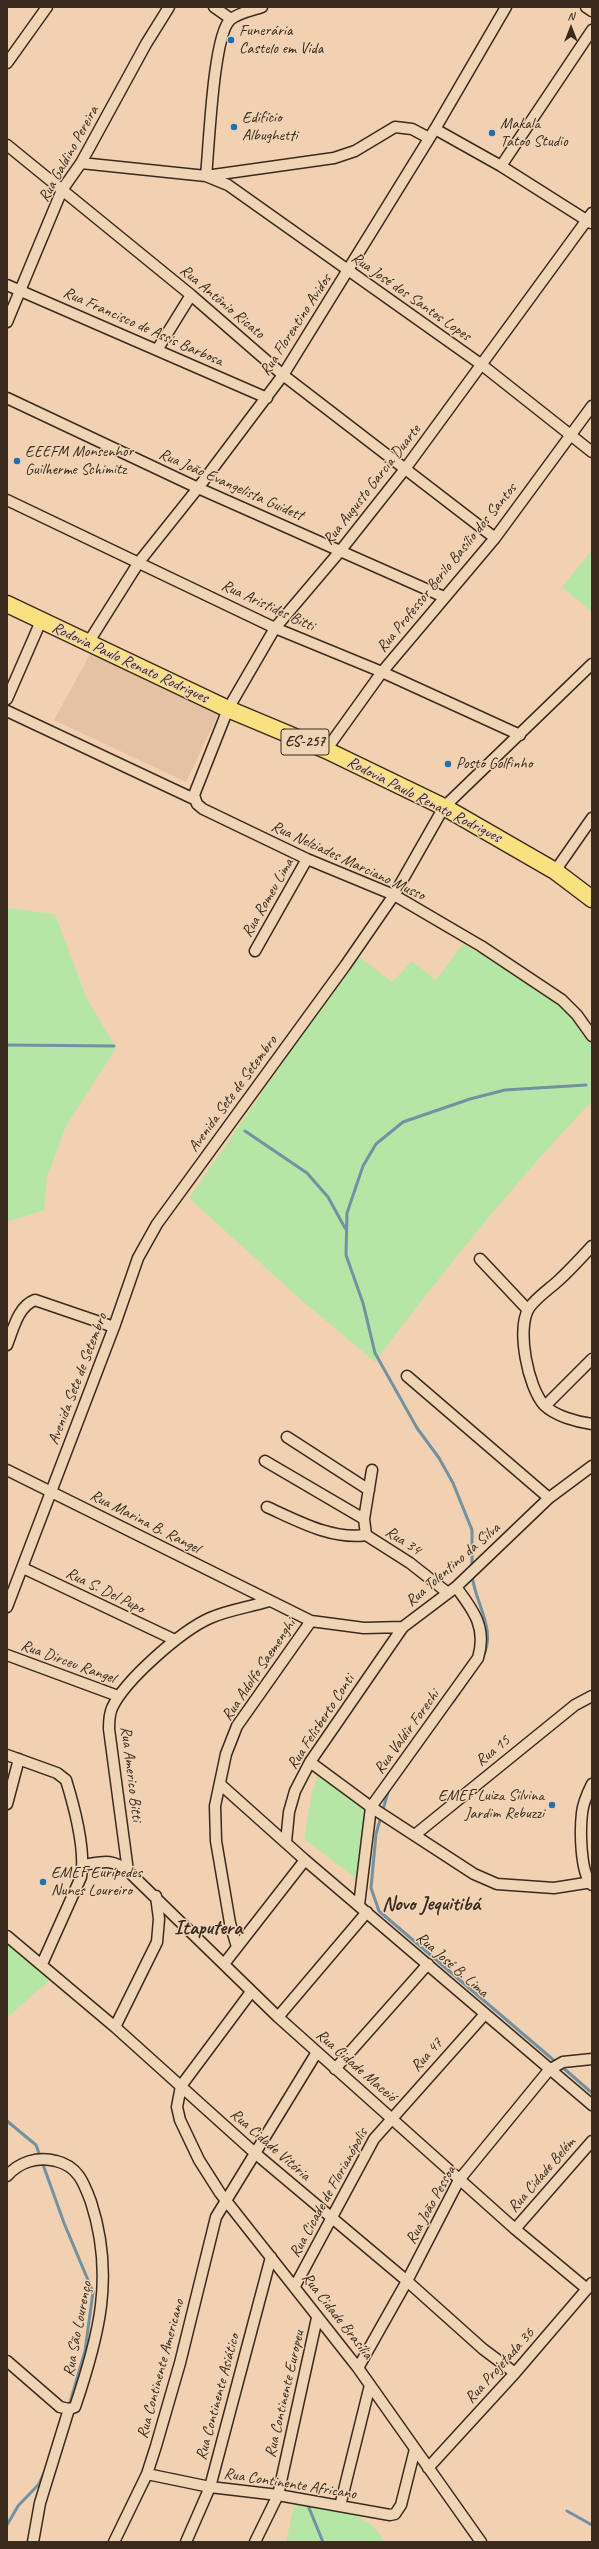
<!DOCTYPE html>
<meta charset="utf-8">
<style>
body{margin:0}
#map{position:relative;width:599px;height:2549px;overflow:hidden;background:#f2d1b2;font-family:Caveat,sans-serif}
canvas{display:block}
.frame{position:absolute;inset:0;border:8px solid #3b2a1e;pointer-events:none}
.north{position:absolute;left:551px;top:8px;width:40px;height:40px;-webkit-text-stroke:3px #efd4b6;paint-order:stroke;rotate:0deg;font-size:11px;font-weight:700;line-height:16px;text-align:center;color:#3b2a1e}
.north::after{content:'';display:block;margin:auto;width:14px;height:18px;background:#3b2a1e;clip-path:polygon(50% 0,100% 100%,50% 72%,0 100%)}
</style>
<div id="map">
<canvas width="599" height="2549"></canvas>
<div class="frame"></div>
<div class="north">N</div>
</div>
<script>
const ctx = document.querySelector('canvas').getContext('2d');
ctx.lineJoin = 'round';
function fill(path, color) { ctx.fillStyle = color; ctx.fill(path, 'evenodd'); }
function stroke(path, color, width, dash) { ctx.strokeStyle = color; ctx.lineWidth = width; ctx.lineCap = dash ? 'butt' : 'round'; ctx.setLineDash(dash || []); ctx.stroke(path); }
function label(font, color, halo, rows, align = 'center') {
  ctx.font = font + ' Caveat,sans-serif'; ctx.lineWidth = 3; ctx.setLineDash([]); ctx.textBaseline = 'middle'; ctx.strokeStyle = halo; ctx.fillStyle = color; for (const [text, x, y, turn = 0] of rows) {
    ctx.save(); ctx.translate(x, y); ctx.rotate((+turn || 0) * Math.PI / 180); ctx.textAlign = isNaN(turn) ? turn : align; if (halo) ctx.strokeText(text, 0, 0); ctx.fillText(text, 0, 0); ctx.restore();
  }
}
const built = new Path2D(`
 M95 645 223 704 186 782 54 720Z`);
const green = new Path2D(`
 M592 550V612L562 587Z
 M7 908 55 914 86 997 116 1048 66 1126 47 1177 44 1210 7 1222Z
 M463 944 554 997 592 1037V1101C514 1183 442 1272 375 1362L299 1298 189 1198 357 955 392 982 412 961 436 980Z
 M319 1773 372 1806 366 1886 304 1839 312 1792Z
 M7 1940 52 1978 7 2018Z
 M308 2504C338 2508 369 2514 385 2542H286L294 2505Z`);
const stream = new Path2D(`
 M7 1045 114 1046
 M245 1131 307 1173 328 1197 345 1228
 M472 1569V1530L453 1483 439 1458 417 1428 375 1353 363 1303 346 1255 347 1213 363 1166 376 1144 403 1122 470 1099 505 1090 586 1085
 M472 1575C475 1604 498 1630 482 1659
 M453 1702 477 1667
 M388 1792 376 1834 371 1888 379 1911 557 2063
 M561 2066 592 2093
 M7 2121 36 2145 64 2223 93 2292 85 2351 69 2406
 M309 2508 323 2542
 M567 2511 592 2525
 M7 2525 18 2506 39 2484 45 2471`);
const street = new Path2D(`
 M214 7 231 19
 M262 7C253 10 237 13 230 20 213 36 209 148 206 176L228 185 482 365 592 452
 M586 7 592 11
 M7 63 47 7
 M435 129 501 166 591 223
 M7 145 191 295 283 375 495 538
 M81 163 206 176 334 158 355 151 395 127 412 129 429 138
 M501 166 592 30
 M592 213 405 469 341 550 275 628 228 709 194 795 197 804 203 809 307 859 394 895 481 946 562 1000 577 1015 592 1036
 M7 285 267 398
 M7 322 62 190 81 163 146 44 169 7
 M157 350 191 295
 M7 398 198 488 444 597
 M7 500 275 628 382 672 520 735
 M88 643 139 562 198 488 283 375 435 129 506 7
 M7 699 41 621
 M7 711 194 799
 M326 750 382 672 495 538 592 406
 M555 871 592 818
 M255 951 307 859
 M592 1246C581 1258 570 1270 558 1281 548 1290 537 1297 529 1308 516 1329 528 1387 544 1405 555 1416 577 1422 592 1424
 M480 1259 528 1310
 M7 1345C13 1330 18 1306 35 1300L114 1327
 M407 1376 549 1498
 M545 1406 592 1359
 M287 1437 369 1490
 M265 1461 364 1519
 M7 1470 311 1621 364 1628 403 1627 456 1587 549 1498 592 1466
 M267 1507C298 1521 332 1540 366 1535L410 1563 448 1593
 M366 1535 364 1519 372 1470
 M23 1568 175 1640
 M7 1607 114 1327 138 1258 157 1224 345 966 394 895 444 807 592 664
 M7 1655 118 1696
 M7 1755 57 1773 66 1780C74 1806 86 1850 81 1877L42 1964
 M310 1762 371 1807 474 1874 497 1884 554 1888 592 1882
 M220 1784 305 1860 592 2105
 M592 1784C587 1794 583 1803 582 1813 580 1830 580 1873 592 1885
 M7 1804 19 1759
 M416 1834 575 1705 592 1696
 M286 1842 289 1812 295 1791 310 1762 403 1627
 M83 1865C103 1862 111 1858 128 1871L278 2017 515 2229 587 2289
 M128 1871 109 1729C109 1722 109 1715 112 1708 125 1680 181 1631 210 1618 228 1610 250 1607 269 1601
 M359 1905 371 1807 478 1658C487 1628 474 1611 456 1587
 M7 1936 115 2027 256 2154 407 2281 483 2349 515 2373
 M237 1947 230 1923 216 1841 215 1806 226 1754 237 1726 311 1621
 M224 1964 305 1860
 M251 1992 181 2086 177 2107 180 2120 199 2160 220 2193 358 2368 481 2542
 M278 2017 367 1912
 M115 2027 157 1942 159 1919 156 1896
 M335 2069 428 1964
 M7 2176C19 2162 38 2156 56 2161 78 2166 84 2183 91 2202 115 2276 99 2336 75 2407L69 2409 60 2407 7 2361
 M515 2229 592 2141
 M295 2286 374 2139 485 2014
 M358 2368 407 2281 459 2180 549 2070 563 2062 592 2059
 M428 2468 515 2373 592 2283
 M147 2474 210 2487 278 2495 390 2515 395 2514 401 2505 415 2449
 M340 2506 370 2385
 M33 2542 40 2503 69 2409
 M114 2542 147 2474 156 2446 180 2363 216 2217 317 2052
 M186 2542 210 2487 271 2257
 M255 2542 278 2495 317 2318`);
const primary = new Path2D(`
 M7 604 228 709 326 750 444 807 555 871 592 899`);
const markers = [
 [231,40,4,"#1f6fb2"],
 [234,127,4,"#1f6fb2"],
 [492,133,4,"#1f6fb2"],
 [17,461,4,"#1f6fb2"],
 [448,764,4,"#1f6fb2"],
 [552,1805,4,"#1f6fb2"],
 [43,1882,4,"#1f6fb2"]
];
const shields = [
 [305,742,48]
];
const shieldNames = [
 ["ES-257",305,742]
];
const poiNames = [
 ["Funerária",239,31],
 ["Castelo em Vida",239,49],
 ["Edifício",242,118],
 ["Albughetti",242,136],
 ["Makala",500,124],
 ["Tatoo Studio",500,142],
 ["EEEFM Monsenhor",25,452],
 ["Guilherme Schimitz",25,470],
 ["Posto Golfinho",456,764],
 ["EMEF Luiza Silvina",544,1796,"right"],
 ["Jardim Rebuzzi",544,1814,"right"],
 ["EMEF Eurípedes",51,1873],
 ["Nunes Loureiro",51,1891]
];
const streetNames = [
 ["Rua Galdino Pereira",69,154,-61],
 ["Rua José dos Santos Lopes",411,297,35],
 ["Rua Antônio Ricato",222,302,40],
 ["Rua Florentino Avidos",296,325,-57],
 ["Rua Francisco de Assis Barbosa",143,327,24],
 ["Rua João Evangelista Guidett",231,485,24],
 ["Rua Augusto Garcia Duarte",372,485,-52],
 ["Rua Professor Berilo Basílio dos Santos",447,568,-51],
 ["Rua Aristides Bitti",268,606,25],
 ["Rodovia Paulo Renato Rodrigues",130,663,25],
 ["Rodovia Paulo Renato Rodrigues",424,800,27],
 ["Rua Nelziades Marciano Musso",348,861,25],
 ["Rua Romeu Lima",268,898,-60],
 ["Avenida Sete de Setembro",233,1094,-54],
 ["Avenida Sete de Setembro",78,1379,-69],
 ["Rua Marina B. Rangel",145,1522,27],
 ["Rua 34",403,1541,33],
 ["Rua Tolentino da Silva",453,1565,-41],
 ["Rua S. Del Pupo",105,1591,26],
 ["Rua Dirceu Rangel",68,1662,20],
 ["Rua Adolfo Saemenghi",259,1670,-56],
 ["Rua Felisberto Conti",321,1722,-57],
 ["Rua Valdir Forechi",407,1732,-54],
 ["Rua 15",493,1751,-39],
 ["Rua Americo Bitti",131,1774,83],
 ["Rua José B. Lima",452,1965,41],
 ["Rua 47",427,2055,-48],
 ["Rua Cidade Maceió",356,2066,41],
 ["Rua Cidade Vitória",270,2145,41],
 ["Rua Cidade Belém",542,2175,-49],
 ["Rua Cicade de Florianópolis",329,2193,-61],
 ["Rua João Pessoa",431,2205,-61],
 ["Rua Cidade Brasília",337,2316,52],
 ["Rua São Lourenço",78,2329,-79],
 ["Rua Projetada 36",500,2366,-48],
 ["Rua Continente Americano",161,2369,-75],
 ["Rua Continente Europeu",285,2394,-77],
 ["Rua Continente Asiático",218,2397,-75],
 ["Rua Continente Africano",290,2484,9]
];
const districtNames = [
 ["Novo Jequitibá",431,1905],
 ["Itaputera",208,1929]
];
fill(built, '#e5c2a3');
fill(green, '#b5e6a6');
stroke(stream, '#7391a1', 3);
stroke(street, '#3b2a1e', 13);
stroke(primary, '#3b2a1e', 19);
stroke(street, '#efd4b6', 10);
stroke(primary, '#f9e181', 16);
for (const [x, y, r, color] of markers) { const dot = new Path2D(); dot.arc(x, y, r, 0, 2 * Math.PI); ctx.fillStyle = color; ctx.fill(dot); stroke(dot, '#efd4b6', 1.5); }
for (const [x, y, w] of shields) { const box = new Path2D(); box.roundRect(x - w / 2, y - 13, w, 26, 3); ctx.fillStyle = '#efd4b6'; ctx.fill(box); stroke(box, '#3b2a1e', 1); }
label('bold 15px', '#3b2a1e', null, shieldNames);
label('16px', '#3b2a1e', '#efd4b6', poiNames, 'left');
label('16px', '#3b2a1e', '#efd4b6', streetNames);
label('bold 20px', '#3b2a1e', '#efd4b6', districtNames);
</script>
